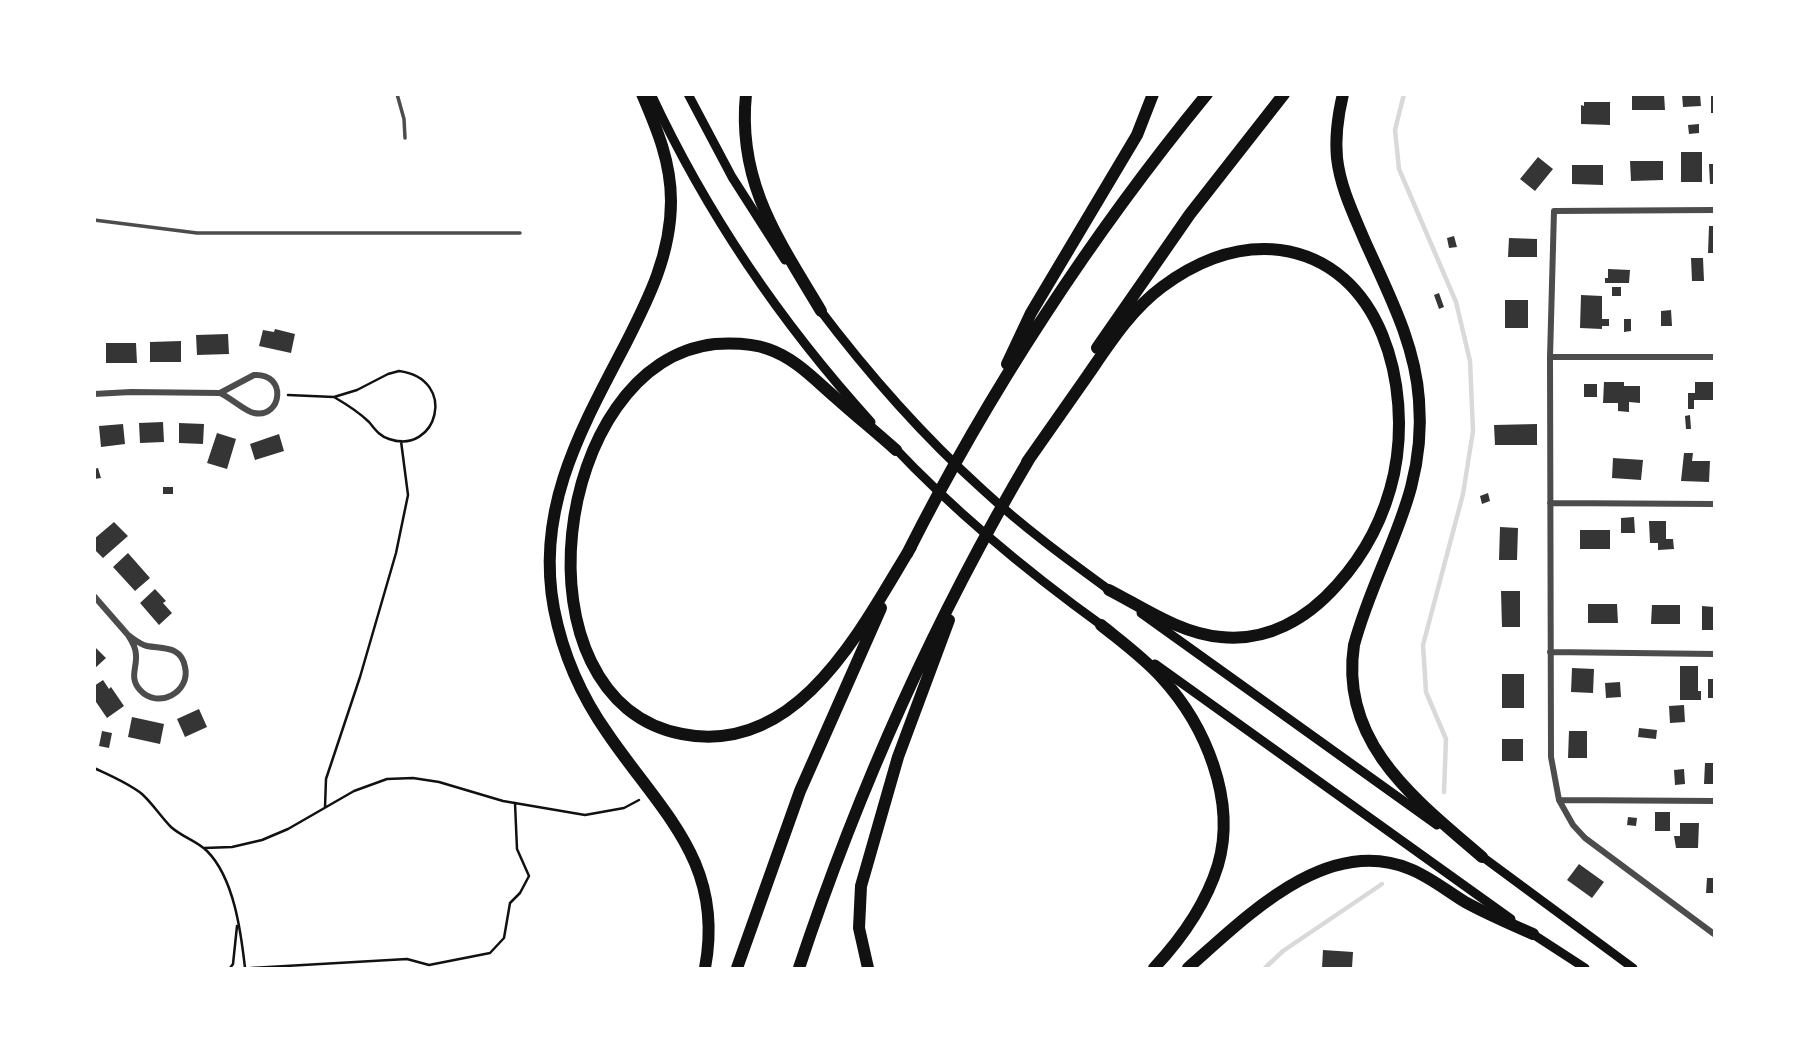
<!DOCTYPE html>
<style>
body{margin:0}
#map{position:relative;width:1809px;height:1063px;overflow:hidden;background:#fff;font-family:"Noto Serif",serif}
canvas{display:block}
.frame{position:absolute;inset:0;border:96px solid #fff;pointer-events:none}
</style>
<div id="map">
<canvas width="1809" height="1063"></canvas>
<div class="frame"></div>
</div>
<script>
const ctx = document.querySelector('canvas').getContext('2d');
ctx.lineJoin = 'round';
function stroke(path, color, width, dash) { ctx.strokeStyle = color; ctx.lineWidth = width; ctx.lineCap = dash ? 'butt' : 'round'; ctx.setLineDash(dash || []); ctx.stroke(path); }
function fill(path, color) { ctx.fillStyle = color; ctx.fill(path, 'evenodd'); }
const stream = new Path2D(`
 M1404 94 1395 130 1399 169 1456 302 1470 361 1473 431 1463 494 1423 645 1426 692 1446 739 1444 792
 M1265 968 1283 951 1382 884`);
const building = new Path2D(`
 M1632 94H1664L1665 110H1632Z
 M1682 94H1700L1701 106 1683 107Z
 M1711 94H1714V113H1711Z
 M1584 102H1610V125L1581 124V105L1584 106Z
 M1699 124V133L1689 134 1688 125Z
 M1681 152H1702V182H1681Z
 M1538 157 1553 169 1535 191 1520 179Z
 M1630 161H1663V180L1631 181Z
 M1709 164H1714V184H1710Z
 M1572 165H1603V185L1572 184Z
 M1709 226H1714V253H1708Z
 M1454 236 1457 247 1449 248 1447 238Z
 M1509 238 1537 239V257H1508Z
 M1691 258H1703L1704 281H1692Z
 M1608 269 1630 270 1629 283H1605V278H1608Z
 M1612 287H1621V296H1612Z
 M1439 293 1444 307 1439 309 1434 295Z
 M1581 295 1602 296V319H1609V326H1602V329L1580 328Z
 M1505 300H1528V328H1505Z
 M1671 310 1672 326H1661V311Z
 M1624 319H1631V331L1624 332Z
 M275 329 295 334 291 353 259 346 263 330 274 332Z
 M228 334 229 354 197 355 196 335Z
 M181 341V362H150V342Z
 M106 343H136L137 363H106Z
 M1604 382H1624V386H1640V403L1629 402V412L1618 411V403H1603Z
 M1695 382H1714V400H1694V409H1688V393H1695Z
 M1584 384H1597V397H1584Z
 M1690 415 1691 429H1686L1685 416Z
 M163 422 164 442 140 443 139 423Z
 M179 423 204 424 203 444 179 443Z
 M123 424 125 444 101 447 99 426Z
 M1537 424V445H1495L1494 425Z
 M217 433 236 439 227 469 207 463Z
 M279 434 284 451 255 460 250 444Z
 M1684 453H1693L1692 461H1710L1709 482 1681 481Z
 M1613 458 1643 460 1641 480 1612 478Z
 M98 468 101 478 94 479V469Z
 M163 487H173V494H163Z
 M1488 493 1490 501 1482 504 1480 496Z
 M1634 517 1635 533H1621V518Z
 M1649 521H1666V539H1673L1674 549 1658 550V543H1650Z
 M114 522 128 536 103 558 94 549V539Z
 M1500 527 1518 528 1517 560H1499Z
 M1580 530H1610V549H1580Z
 M128 553 150 578 135 591 113 567Z
 M155 589 166 601 163 603 172 613 159 625 140 603Z
 M1501 591H1520V627H1502Z
 M1588 604H1617L1618 623H1588Z
 M1652 605H1680V624H1651Z
 M1702 606 1714 607V630H1702Z
 M94 646 106 658 94 669Z
 M1680 666H1698V691H1701V700H1680Z
 M1572 668 1594 669 1593 693 1571 692Z
 M1502 674H1524V708H1502Z
 M1708 679H1714V698H1708Z
 M103 680 109 689 111 687 124 706 107 718 94 699V686Z
 M1620 682 1621 697 1606 698 1605 683Z
 M1684 705 1685 722 1670 723 1669 706Z
 M199 709 207 727 185 737 177 719Z
 M132 717 164 724 160 744 128 737Z
 M1639 728 1657 730 1656 739 1638 737Z
 M102 731 112 733 109 748 99 746Z
 M1569 731H1587V758H1568Z
 M1502 739H1523V761H1502Z
 M1705 763H1714V784H1704Z
 M1684 769 1685 784 1675 785 1674 770Z
 M1655 812H1670V831H1655Z
 M1628 817 1637 818 1636 826 1627 825Z
 M1680 823H1699L1698 848H1676L1674 836H1680Z
 M1579 864 1604 882 1592 898 1567 880Z
 M1707 878H1714V893H1706Z
 M1323 950 1353 952 1352 968H1322Z`);
const path = new Path2D(`
 M399 371C459 379 437 456 389 439 379 436 375 429 369 422 359 412 346 404 334 397L357 390 388 374Z
 M288 395 334 397
 M94 768C111 776 128 783 142 794 153 804 161 817 171 827 182 837 197 841 207 851 234 878 241 932 245 968
 M325 807 326 779 360 677 396 553 408 495 401 441
 M204 848 232 847 262 840 288 829 354 791 387 779 413 778 439 782 503 801 585 815 624 808 639 800
 M230 968 233 964 237 926
 M251 968 407 959 429 965 490 953 504 938 510 903 520 893 529 876 517 849 515 803`);
const service = new Path2D(`
 M397 94 404 119 405 138
 M94 220 197 233H520`);
const minor = new Path2D(`
 M1714 210 1554 211 1550 357 1551 757 1559 800 1573 825 1585 838 1714 934
 M1550 357H1714
 M254 375C288 373 282 419 254 413 246 412 231 398 220 393Z
 M94 394 131 392 220 393
 M1550 503 1714 504
 M94 596 128 635
 M128 635C134 639 139 644 147 646 162 649 181 645 185 667 191 692 158 710 140 690 129 678 137 668 136 655 136 648 132 641 128 635Z
 M1550 652 1714 654
 M1559 800 1714 801`);
const secondary = new Path2D(`
 M651 94C707 214 782 324 871 422
 M688 94 732 177 785 260
 M817 306C866 371 921 434 982 489 1023 527 1068 560 1112 592
 M892 445C956 513 1029 573 1104 627
 M1141 613 1437 825
 M1155 664 1511 919
 M1480 855 1633 968
 M1528 931 1585 968`);
const motorway = new Path2D(`
 M642 94C657 129 671 162 671 201 671 254 649 298 625 345 581 429 535 509 554 609 563 655 581 696 608 734 662 813 725 863 705 968
 M746 94C737 182 778 239 821 311
 M1343 94C1338 115 1335 137 1337 158 1340 186 1353 213 1364 239 1387 291 1415 342 1419 400 1427 498 1378 556 1354 645 1339 743 1416 800 1482 857
 M1097 348 1190 214 1284 94
 M1007 364 1031 313 1137 135 1153 94
 M896 450C876 432 856 416 836 398 815 380 795 358 768 349 751 343 733 343 715 344 551 362 509 701 682 734 798 757 861 629 911 547
 M1027 462C1047 433 1068 404 1088 375 1110 343 1131 310 1162 287 1197 261 1237 245 1280 250 1383 264 1412 388 1394 474 1385 515 1365 554 1337 585 1307 619 1267 642 1221 637 1181 634 1144 608 1109 590
 M907 554C988 393 1092 234 1207 94
 M1101 625C1122 642 1144 658 1162 678 1205 725 1237 800 1218 865 1206 904 1182 938 1154 968
 M737 968 800 791 881 608
 M799 968C858 790 935 618 1031 456
 M868 968 859 928 861 886 898 757 949 620
 M1188 968C1245 918 1326 834 1410 869 1430 877 1447 891 1465 902 1487 914 1510 924 1533 934`);
stroke(stream, '#d9d9d9', 4.5);
fill(building, '#353535');
stroke(path, '#111', 2.5);
stroke(service, '#4c4c4c', 3.5);
stroke(minor, '#4c4c4c', 6);
stroke(secondary, '#111', 9);
stroke(motorway, '#111', 12);
</script>
